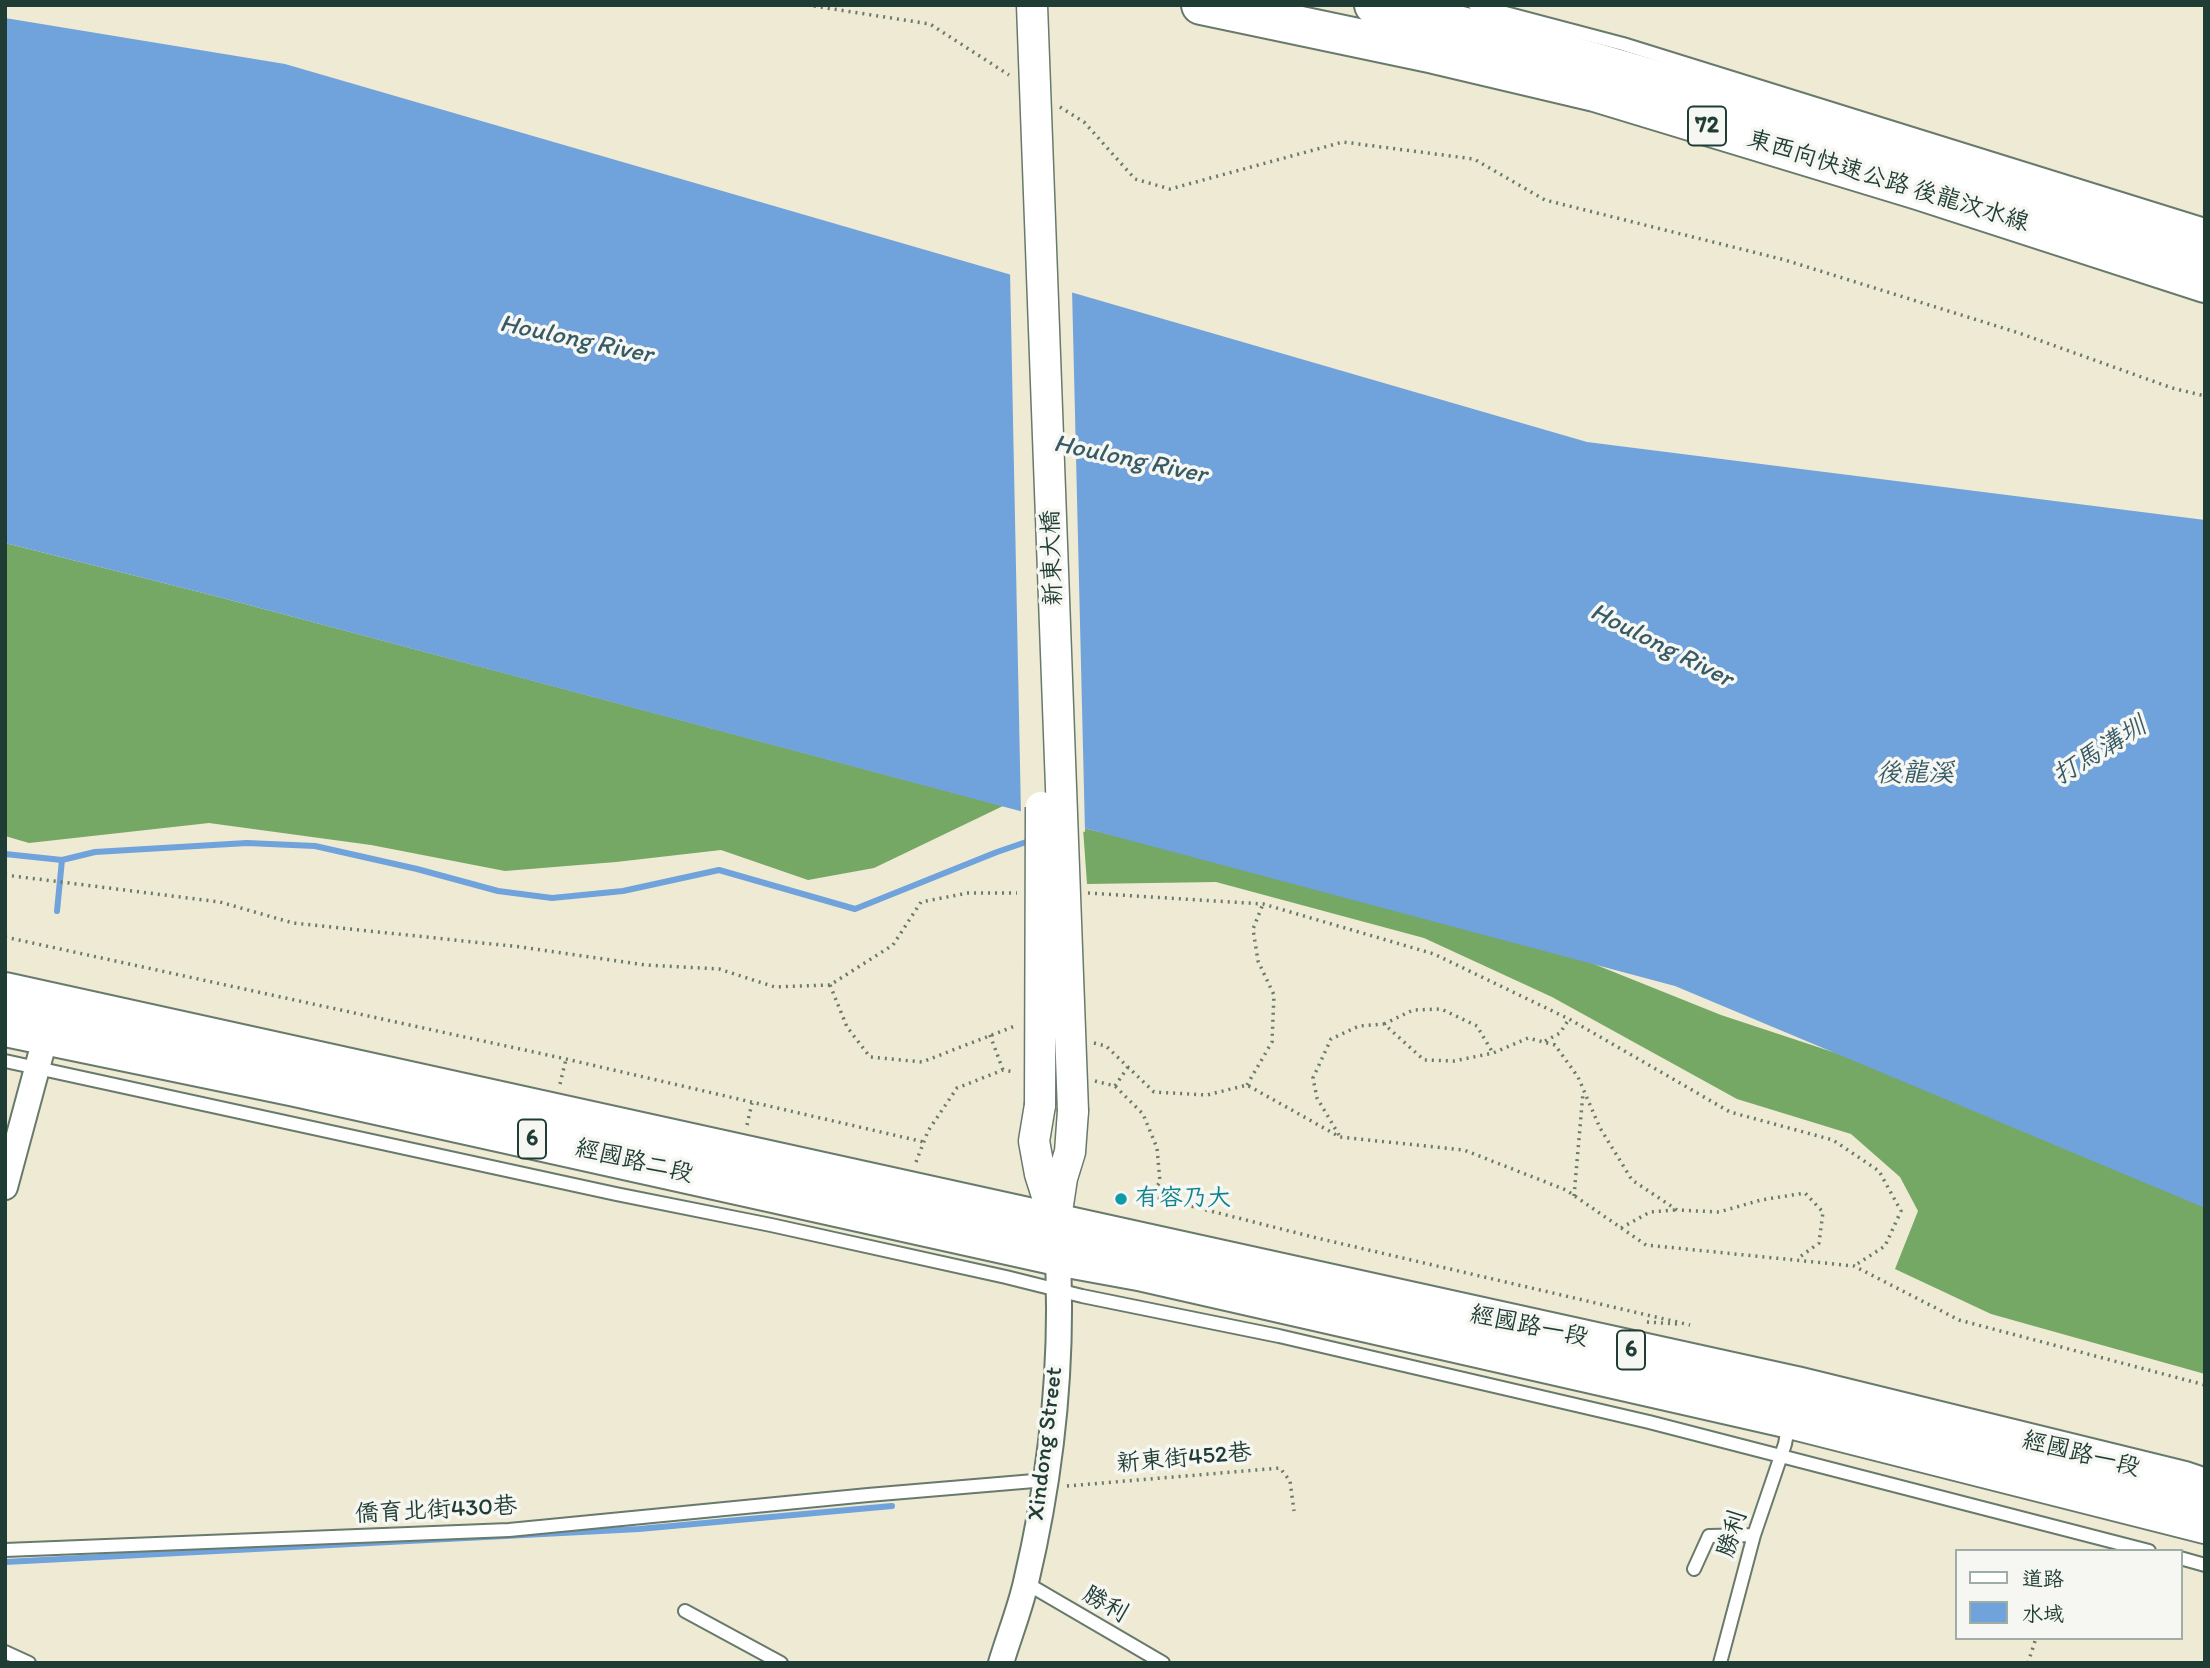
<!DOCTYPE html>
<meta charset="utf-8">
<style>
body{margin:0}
#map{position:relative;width:2210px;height:1668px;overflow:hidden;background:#eeead3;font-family:Itim,"LXGW WenKai TC",sans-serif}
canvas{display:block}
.frame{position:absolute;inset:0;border:7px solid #1f3d34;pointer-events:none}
.legend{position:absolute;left:1955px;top:1549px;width:228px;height:91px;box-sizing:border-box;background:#f6f6f2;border:2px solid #a0aca6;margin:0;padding:9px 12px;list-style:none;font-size:21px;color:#1f3d34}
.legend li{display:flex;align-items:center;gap:14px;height:35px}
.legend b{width:35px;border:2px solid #a0aca6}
</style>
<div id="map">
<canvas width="2210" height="1668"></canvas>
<div class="frame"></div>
<ul class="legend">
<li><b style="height:9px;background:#fff"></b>道路</li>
<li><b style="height:19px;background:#70a2db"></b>水域</li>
</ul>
</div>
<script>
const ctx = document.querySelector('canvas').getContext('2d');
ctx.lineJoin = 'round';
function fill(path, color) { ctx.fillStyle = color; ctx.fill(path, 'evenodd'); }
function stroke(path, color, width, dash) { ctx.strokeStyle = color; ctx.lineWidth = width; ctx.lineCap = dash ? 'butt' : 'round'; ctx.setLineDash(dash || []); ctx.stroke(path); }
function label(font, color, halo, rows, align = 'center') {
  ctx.font = font + ' Itim,"LXGW WenKai TC",sans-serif'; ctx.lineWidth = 7; ctx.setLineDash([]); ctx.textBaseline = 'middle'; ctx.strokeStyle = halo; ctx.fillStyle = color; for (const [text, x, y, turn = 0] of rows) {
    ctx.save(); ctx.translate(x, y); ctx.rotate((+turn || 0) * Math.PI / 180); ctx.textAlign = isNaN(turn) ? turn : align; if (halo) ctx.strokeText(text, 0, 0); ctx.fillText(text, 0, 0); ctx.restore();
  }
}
const forest = new Path2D(`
 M5 543 215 596 1003 806 874 868 808 880 721 850 616 862 505 871 371 845 209 823 29 843 5 836Z
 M1083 828 1519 934 1721 1015 2144 1155 2205 1165V1374L1991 1314 1895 1269 1918 1211 1900 1177 1851 1134 1737 1099 1552 997 1424 938 1216 882 1087 884Z`);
const water = new Path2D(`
 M5 18 285 64 1587 442 2205 520V1208L1675 986 215 596 5 543Z`);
const pier = new Path2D(`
 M1010 271 1072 289 1085 832 1021 815Z`);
const stream = new Path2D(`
 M5 854 62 860 95 852 247 843 315 846 417 869 498 891 552 898 623 891 719 870 855 909 997 852 1032 840
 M57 911 62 860
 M5 1562 639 1529 892 1506`);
const path = new Path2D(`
 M807 5 930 24 1009 75
 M1060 107 1084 122 1135 179 1170 189 1343 142 1474 159 1545 200 1785 260 2019 333 2172 388 2205 396
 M5 875 220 902 293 923 521 947 646 965 719 969 775 987 830 985 893 945 921 902 968 893H1017
 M1088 893 1263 904 1434 954 1569 1019 1730 1112 1833 1140 1879 1171 1901 1211 1885 1246 1854 1266
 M5 937 566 1059 924 1142
 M830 985 847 1027 870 1057 922 1062 1015 1026
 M1384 1024 1413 1010 1441 1009 1477 1026 1493 1053
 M990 1035 1003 1070
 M1545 1041 1560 1033 1569 1019
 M1094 1043 1106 1046 1154 1092 1207 1095 1247 1085 1340 1137 1464 1150 1566 1190 1646 1245 1854 1266 1959 1320 2205 1385
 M1095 1081 1115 1086 1143 1114 1157 1148 1160 1182 1141 1207
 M560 1084 566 1059
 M1247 1085 1272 1042 1274 995 1258 961 1253 929 1263 904
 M1115 1086 1128 1067
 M747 1125 752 1103
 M1339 1135 1317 1098 1313 1078 1331 1039 1359 1026 1384 1024 1424 1060 1454 1061 1493 1053 1528 1038 1555 1045 1578 1077 1600 1128 1632 1180 1677 1210 1719 1212 1761 1200 1805 1193 1823 1212 1819 1243 1797 1259
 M916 1162 928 1131 957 1088 1003 1070 1015 1072
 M1151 1196 1317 1238 1690 1325
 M1574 1196 1583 1093
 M1621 1228 1650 1212 1675 1210
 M1647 1322 1678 1324
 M1067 1486 1280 1468 1290 1481 1294 1511
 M2028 1663 2036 1638`);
const service = new Path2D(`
 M1475 5 1623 44 2205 225
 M5 1061 616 1194 771 1225 1006 1277 1082 1296 1279 1336 1649 1422 2149 1551
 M5 1550 509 1530 868 1495 1046 1480
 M2180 1558 2205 1565
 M1694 1569 1709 1536 1754 1535
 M1026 1583 1163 1663
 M685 1611 781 1663
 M5 1652 29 1663
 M1720 1663 1754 1535 1785 1444 1789 1422`);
const minor = new Path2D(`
 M5 1187 46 1035
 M1001 1663C1009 1636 1020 1609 1026 1582 1052 1472 1064 1355 1057 1243`);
const tertiary = new Path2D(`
 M1040 1105 1034 1141 1040 1174 1055 1221
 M1056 1218 1062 1178 1070 1152 1073 1111`);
const primary = new Path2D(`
 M5 992 1796 1386 2184 1481 2205 1488
 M5 1027 295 1087 1057 1256 1139 1271 1790 1419 2205 1524`);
const trunk = new Path2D(`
 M1201 5 1434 54 1595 92 1918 190 2205 283
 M1374 5C1498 33 1620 69 1741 105 1896 152 2050 201 2205 250`);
const tertiaryBridge = new Path2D(`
 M1032 5 1073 1111
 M1040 1105 1041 807`);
const markers = [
 [1121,1199,7,"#0f9aa8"]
];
const shields = [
 [1707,126,38],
 [532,1139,28],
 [1631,1350,28]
];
const shieldNames = [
 ["72",1707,126],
 ["6",532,1139],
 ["6",1631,1350]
];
const streetNames = [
 ["東西向快速公路 後龍汶水線",1888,182,17],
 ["新東大橋",1053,558,-92],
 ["經國路二段",634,1162,13],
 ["經國路一段",1529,1327,12],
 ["Xindong Street",1046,1444,-83],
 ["經國路一段",2081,1455,14],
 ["新東街452巷",1184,1459,-5],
 ["僑育北街430巷",436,1511,-3],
 ["勝利",1733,1534,-73],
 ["勝利",1105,1605,30]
];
const cultureNames = [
 ["有容乃大",1135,1199]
];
const waterNames = [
 ["Houlong River",576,340,12],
 ["Houlong River",1130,460,12],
 ["Houlong River",1661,646,27],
 ["打馬溝圳",2100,752,-32],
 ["後龍溪",1915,774]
];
fill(forest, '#74a864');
fill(water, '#70a2db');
fill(pier, '#eeead3');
stroke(stream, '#70a2db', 6);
stroke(service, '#677a6c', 16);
stroke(minor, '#677a6c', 28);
stroke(tertiary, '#677a6c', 33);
stroke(primary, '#677a6c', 42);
stroke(trunk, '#677a6c', 42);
stroke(path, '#677a6c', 3.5, [2, 5]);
stroke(service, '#fff', 12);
stroke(minor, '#fff', 24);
stroke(tertiary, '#fff', 30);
stroke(primary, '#fff', 38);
stroke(trunk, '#fff', 38);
stroke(tertiaryBridge, '#677a6c', 33, []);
stroke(tertiaryBridge, '#fff', 30);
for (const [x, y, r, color] of markers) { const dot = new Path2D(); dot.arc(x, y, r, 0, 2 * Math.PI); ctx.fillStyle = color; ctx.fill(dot); stroke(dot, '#f6f6f2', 2.5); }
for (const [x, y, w] of shields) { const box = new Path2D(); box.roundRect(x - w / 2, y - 19.5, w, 39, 5); ctx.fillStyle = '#f6f6f2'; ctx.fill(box); stroke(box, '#1f3d34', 2); }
label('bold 23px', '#1f3d34', null, shieldNames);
label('24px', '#1f3d34', '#f6f6f2', streetNames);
label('24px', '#0d838f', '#f6f6f2', cultureNames, 'left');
label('italic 26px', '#375b66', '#f6f6f2', waterNames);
</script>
